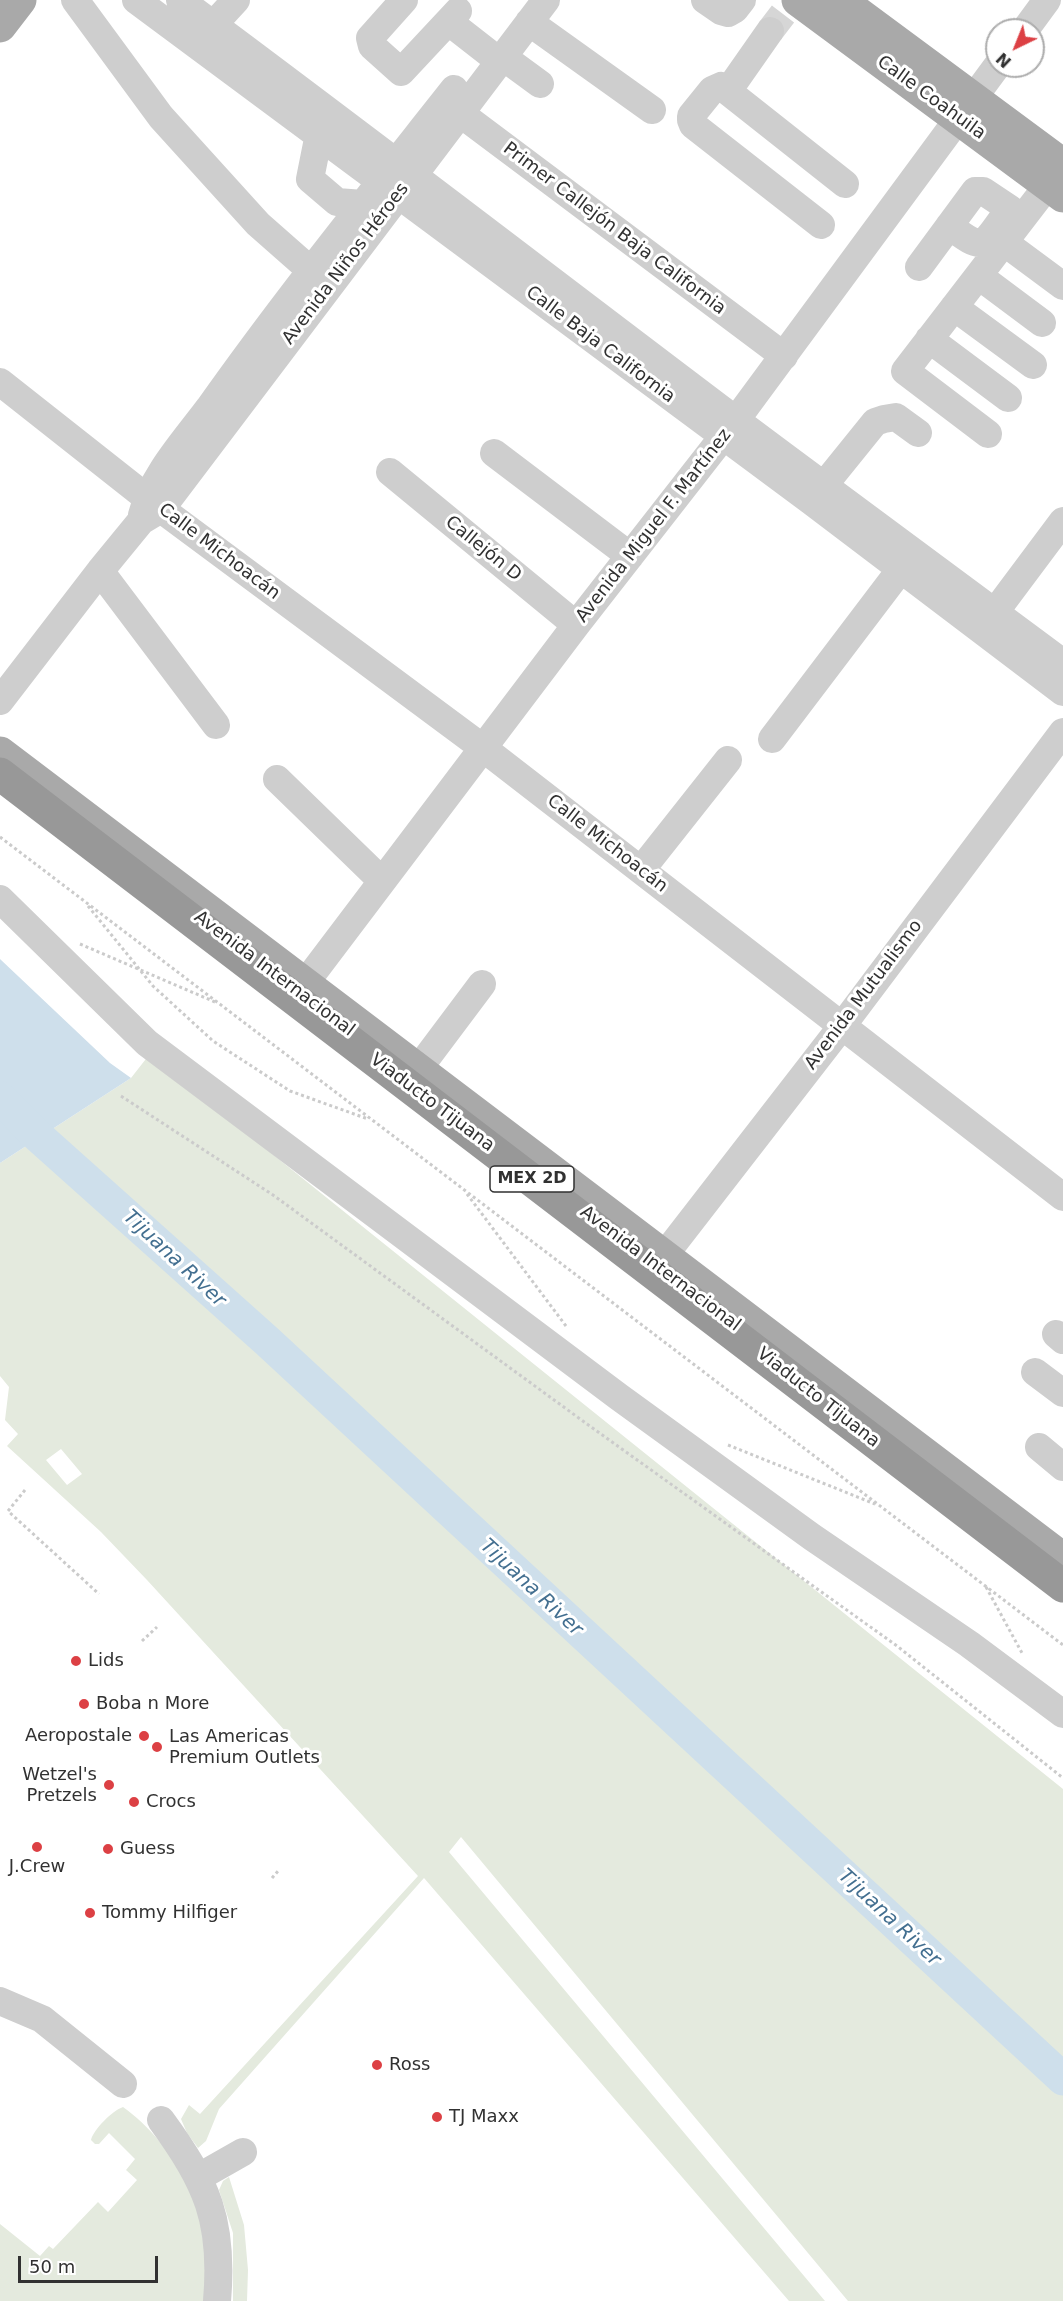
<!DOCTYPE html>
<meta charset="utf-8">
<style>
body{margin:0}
#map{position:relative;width:1063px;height:2301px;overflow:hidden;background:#fff;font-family:"DejaVu Sans",sans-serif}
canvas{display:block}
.north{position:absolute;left:985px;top:18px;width:60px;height:60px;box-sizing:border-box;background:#fff;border:2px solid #adadad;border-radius:50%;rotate:223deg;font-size:16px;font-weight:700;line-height:24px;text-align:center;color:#313131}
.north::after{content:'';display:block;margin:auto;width:21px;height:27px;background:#dc4044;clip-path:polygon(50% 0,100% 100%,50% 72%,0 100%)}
.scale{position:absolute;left:18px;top:2256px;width:140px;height:27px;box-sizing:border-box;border:3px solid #313131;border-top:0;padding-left:8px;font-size:18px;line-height:21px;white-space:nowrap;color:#313131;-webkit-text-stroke:4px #fff;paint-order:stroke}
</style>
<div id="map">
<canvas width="1063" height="2301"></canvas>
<div class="north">N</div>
<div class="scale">50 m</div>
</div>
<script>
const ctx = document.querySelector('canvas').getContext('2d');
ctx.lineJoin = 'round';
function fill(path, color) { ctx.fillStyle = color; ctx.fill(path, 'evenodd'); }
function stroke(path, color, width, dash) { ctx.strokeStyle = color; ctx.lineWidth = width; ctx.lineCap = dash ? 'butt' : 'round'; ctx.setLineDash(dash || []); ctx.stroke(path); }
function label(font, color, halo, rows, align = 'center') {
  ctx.font = font + ' "DejaVu Sans",sans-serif'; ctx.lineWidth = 6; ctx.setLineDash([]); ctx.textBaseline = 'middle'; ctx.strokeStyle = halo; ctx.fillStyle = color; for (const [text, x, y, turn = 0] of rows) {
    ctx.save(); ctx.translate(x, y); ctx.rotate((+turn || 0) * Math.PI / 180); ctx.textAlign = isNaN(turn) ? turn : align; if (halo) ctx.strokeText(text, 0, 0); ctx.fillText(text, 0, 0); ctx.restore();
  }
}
const green = new Path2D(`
 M149 1055 1063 1789V2301H848L461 1837 449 1852 825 2301H789L424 1878 219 2109 206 2141 198 2148 187 2133 181 2119 189 2105 200 2114 418 1876 147 1580 101 1532 7 1446 18 1434 5 1420 9 1387 0 1376V1163L131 1078ZM61 1449 82 1474 67 1485 46 1460Z
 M123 2107C174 2143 209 2212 208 2274 208 2283 205 2292 204 2301H0V2224L40 2256 49 2246 53 2249 98 2202 108 2212 137 2180 126 2170 135 2159 109 2133 99 2144H95L91 2140C94 2129 112 2111 123 2107Z
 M229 2177 244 2225 248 2270 247 2301H233V2233L219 2190 223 2181Z`);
const water = new Path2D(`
 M0 959 110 1063 131 1078 0 1163Z`);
const river = new Path2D(`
 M0 1098 40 1138 267 1341 1063 2079`);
const minorTunnel = new Path2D(`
 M770 31 783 14`);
const path = new Path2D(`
 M0 837 1063 1645
 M88 906 153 986 213 1041 290 1091 368 1119
 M80 944 215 1002
 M121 1096 273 1195 587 1424 897 1646 1063 1778
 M467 1194 566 1326
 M728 1445 875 1504
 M25 1490 8 1511 99 1594
 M986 1587 1022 1653
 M142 1641 157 1627
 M272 1878 278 1871`);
const minor = new Path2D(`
 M75 0 161 117 258 224 325 283
 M136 0 811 501 1063 692
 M180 0C366 138 549 279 733 418 843 500 954 581 1063 663
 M404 0 370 38 372 46 401 72 458 11
 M705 0 721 11 728 13 735 9 742 0
 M449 22 499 61 510 62 540 84
 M529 22 652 110
 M213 25 236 0
 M1025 30 1047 0
 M728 91 770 31
 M445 102 784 356
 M319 134 310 179 337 202 363 204
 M821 225 693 125 691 120V116L712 90 721 86 845 184
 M949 226C983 250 980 250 1005 215
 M1005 243 1063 286
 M919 267 975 191H983L1010 209
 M979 276 1042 323
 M954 307 1033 365
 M929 339 1008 398
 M0 382 161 509 483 748 1063 1197
 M988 434 905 371 1048 185
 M494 453 630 556
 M390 472 576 625
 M812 500 875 422 884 419 896 417 918 433
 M142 515C152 476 185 440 209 408 286 299 371 194 454 89
 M100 571 216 725
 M995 612 1063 521
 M0 701 100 571 141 521 161 509 546 0
 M772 739 901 569
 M277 779 382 881
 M641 870 728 760
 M0 899 147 1043 619 1397 812 1537 969 1644 1063 1714
 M306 982 576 625 736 420 997 66
 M419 1068 482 984
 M663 1257 842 1026 1063 732
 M1056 1334 1063 1340
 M1035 1372 1063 1393
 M1039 1447 1063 1467
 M0 2001 42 2019 123 2084
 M161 2120C207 2183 224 2221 217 2301
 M199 2177 243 2152`);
const major = new Path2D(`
 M798 0 1063 196
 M840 0 1063 165
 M0 26 20 0
 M0 753C356 1020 708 1291 1063 1559`);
const highway = new Path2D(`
 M0 774 1063 1586`);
const markers = [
 [76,1661,6,"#dc4044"],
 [84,1704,6,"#dc4044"],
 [144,1736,6,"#dc4044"],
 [157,1747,6,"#dc4044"],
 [109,1785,6,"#dc4044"],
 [134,1802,6,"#dc4044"],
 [37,1847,6,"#dc4044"],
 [108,1849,6,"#dc4044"],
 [90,1913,6,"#dc4044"],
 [377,2065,6,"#dc4044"],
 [437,2117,6,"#dc4044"]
];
const shields = [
 [532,1179,84]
];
const shieldNames = [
 ["MEX 2D",532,1179]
];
const streetNames = [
 ["Calle Coahuila",931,98,36],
 ["Primer Callejón Baja California",614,229,37],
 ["Avenida Niños Héroes",346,264,-53],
 ["Calle Baja California",600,345,37],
 ["Avenida Miguel F. Martínez",654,526,-52],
 ["Callejón D",483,549,39],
 ["Calle Michoacán",219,552,37],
 ["Calle Michoacán",607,844,38],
 ["Avenida Internacional",274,974,37],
 ["Avenida Mutualismo",864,995,-53],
 ["Viaducto Tijuana",432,1103,37],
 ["Avenida Internacional",660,1269,37],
 ["Viaducto Tijuana",818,1398,38]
];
const poiNames = [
 ["Lids",88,1661],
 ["Boba n More",96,1704],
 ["Aeropostale",132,1736,"right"],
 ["Las Americas",169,1737],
 ["Premium Outlets",169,1758],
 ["Wetzel's",97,1775,"right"],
 ["Pretzels",97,1796,"right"],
 ["Crocs",146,1802],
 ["Guess",120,1849],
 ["J.Crew",37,1867,"center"],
 ["Tommy Hilfiger",102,1913],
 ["Ross",389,2065],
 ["TJ Maxx",449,2117]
];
const waterNames = [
 ["Tijuana River",174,1259,43],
 ["Tijuana River",531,1588,43],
 ["Tijuana River",889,1918,43]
];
fill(green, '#e4eade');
fill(water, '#cedfeb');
stroke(river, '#cedfeb', 33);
stroke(minorTunnel, '#d6d6d6', 28, [28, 14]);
stroke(path, '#cbcbcb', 3, [3, 3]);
stroke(minor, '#cecece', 28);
stroke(major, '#a9a9a9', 33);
stroke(highway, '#989898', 33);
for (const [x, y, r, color] of markers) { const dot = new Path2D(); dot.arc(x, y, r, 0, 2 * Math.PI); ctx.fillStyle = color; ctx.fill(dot); stroke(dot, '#fff', 2); }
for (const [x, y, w] of shields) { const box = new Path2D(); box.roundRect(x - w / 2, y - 13, w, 26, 4.5); ctx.fillStyle = '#fff'; ctx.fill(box); stroke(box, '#313131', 1.5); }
label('bold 16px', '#313131', null, shieldNames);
label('18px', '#313131', '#fff', streetNames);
label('18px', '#313131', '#fff', poiNames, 'left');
label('italic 20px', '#436f90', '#fff', waterNames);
</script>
